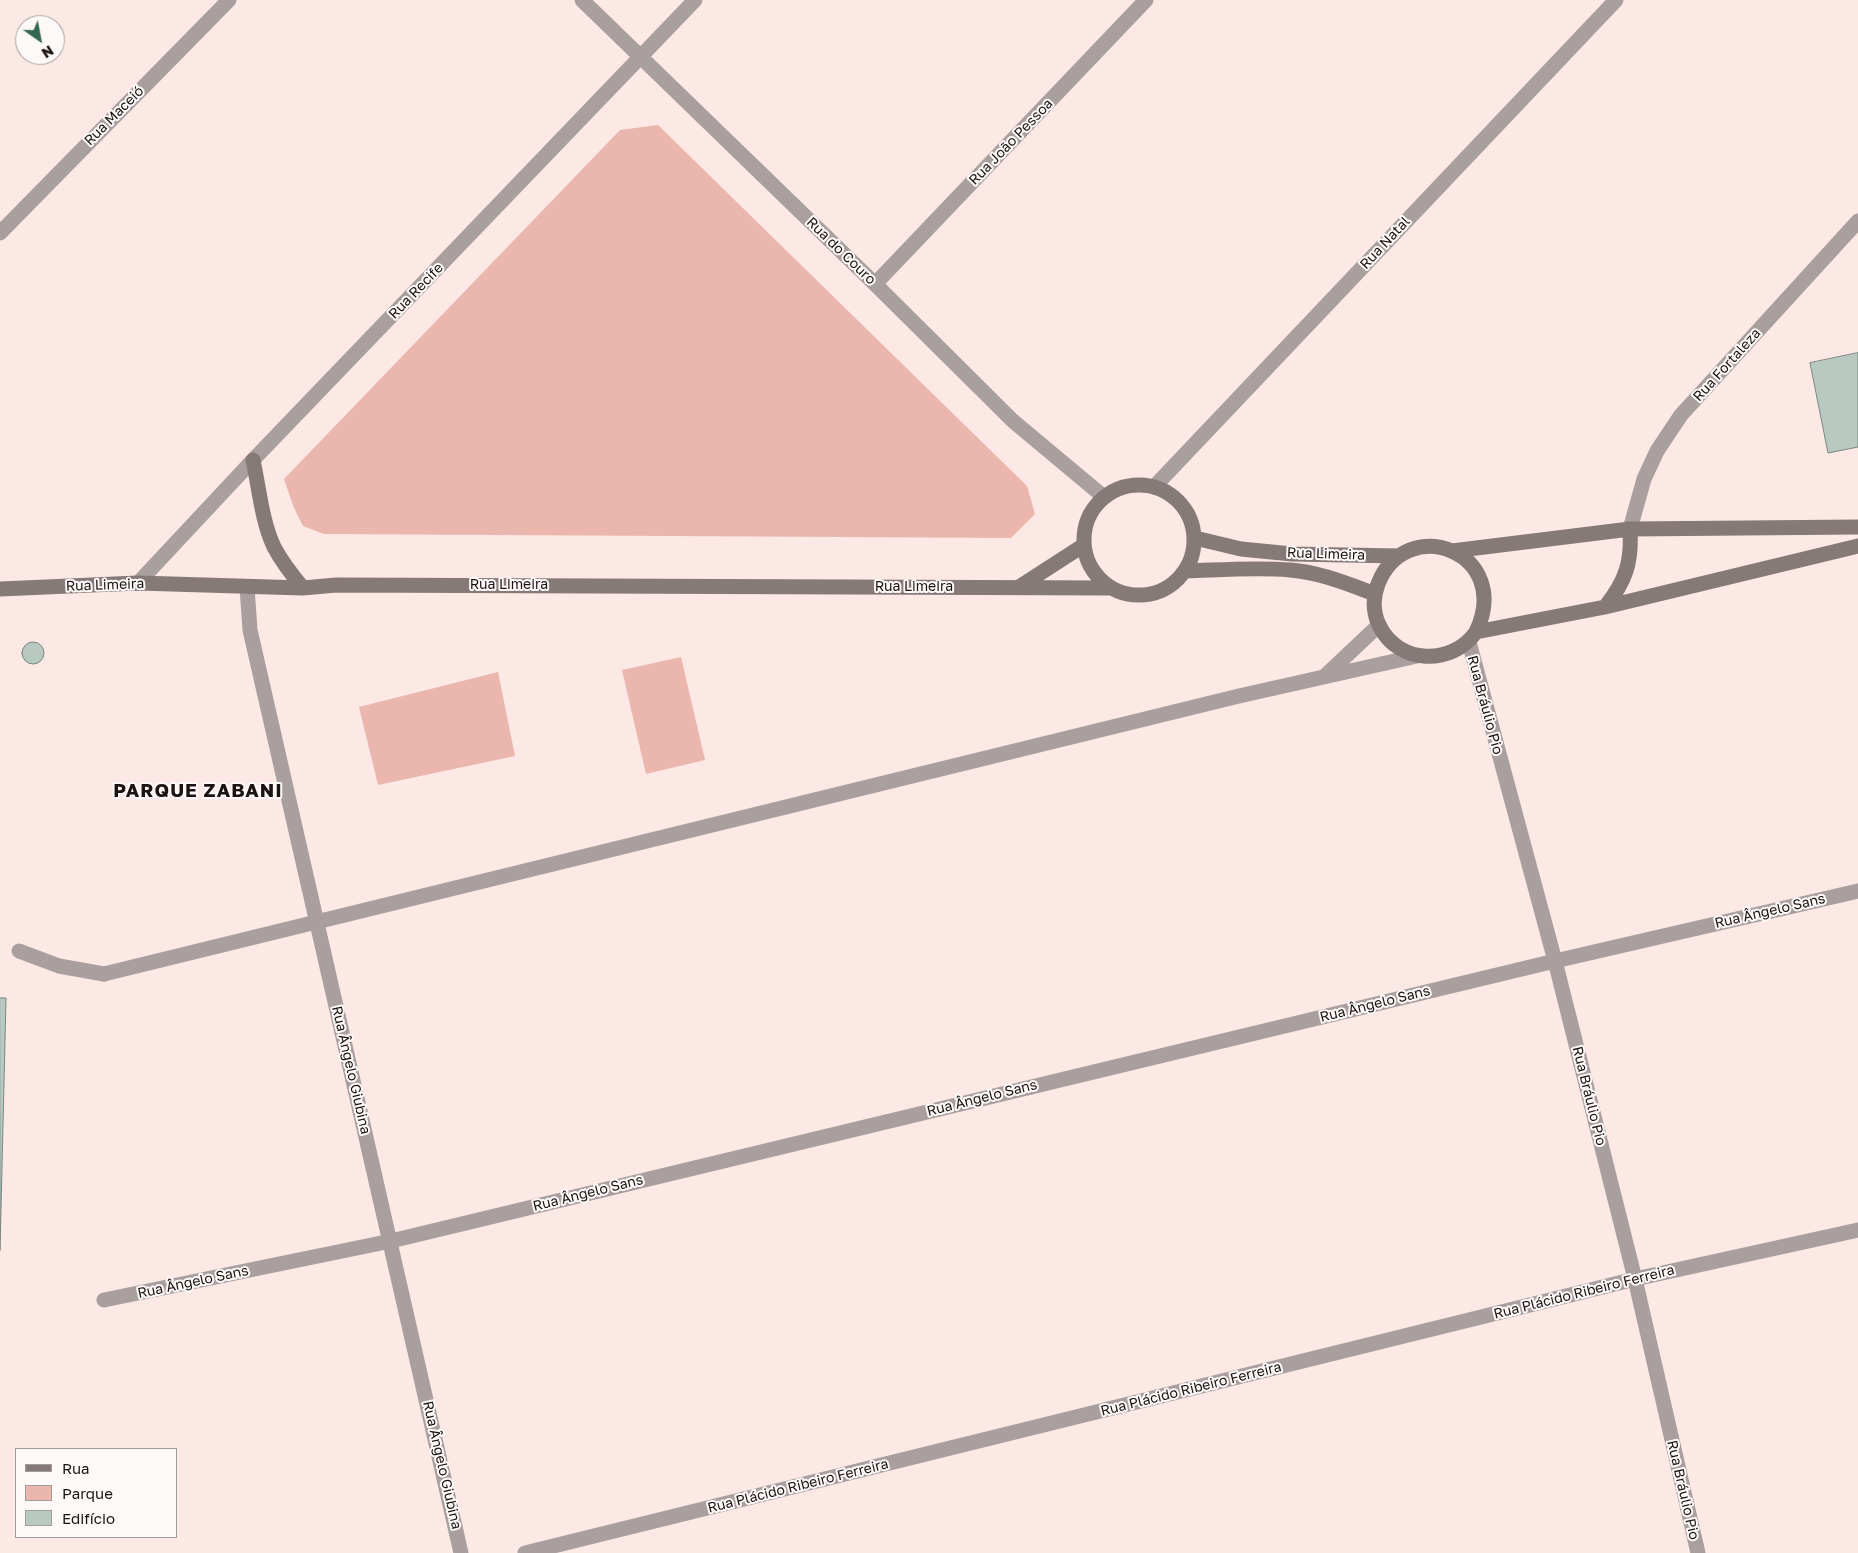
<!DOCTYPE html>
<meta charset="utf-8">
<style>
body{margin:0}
#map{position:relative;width:1858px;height:1553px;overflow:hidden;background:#fce8e5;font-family:"Golos Text",sans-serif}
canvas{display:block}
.legend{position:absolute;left:15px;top:1448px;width:162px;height:90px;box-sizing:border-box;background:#fdf9f9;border:1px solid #a29d9d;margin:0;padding:6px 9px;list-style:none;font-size:15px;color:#1a1312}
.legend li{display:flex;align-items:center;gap:10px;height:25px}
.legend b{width:25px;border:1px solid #a29d9d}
.north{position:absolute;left:15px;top:15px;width:50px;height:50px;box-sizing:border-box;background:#fdf9f9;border:1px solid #a29d9d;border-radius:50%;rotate:147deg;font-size:14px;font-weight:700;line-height:20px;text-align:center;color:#1a1312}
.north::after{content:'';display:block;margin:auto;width:18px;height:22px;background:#306850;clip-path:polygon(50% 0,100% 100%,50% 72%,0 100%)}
</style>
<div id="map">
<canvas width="1858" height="1553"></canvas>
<ul class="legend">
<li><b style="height:6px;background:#867a78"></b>Rua</li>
<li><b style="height:14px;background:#ebb6ae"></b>Parque</li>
<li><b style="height:14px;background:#b7c9c0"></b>Edifício</li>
</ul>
<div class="north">N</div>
</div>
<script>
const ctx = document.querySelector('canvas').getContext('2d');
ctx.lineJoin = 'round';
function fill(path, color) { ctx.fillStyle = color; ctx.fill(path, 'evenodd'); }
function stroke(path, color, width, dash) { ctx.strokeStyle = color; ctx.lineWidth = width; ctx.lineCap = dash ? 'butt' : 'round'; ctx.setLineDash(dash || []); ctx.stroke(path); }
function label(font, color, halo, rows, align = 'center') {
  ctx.font = font + ' "Golos Text",sans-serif'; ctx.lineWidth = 4; ctx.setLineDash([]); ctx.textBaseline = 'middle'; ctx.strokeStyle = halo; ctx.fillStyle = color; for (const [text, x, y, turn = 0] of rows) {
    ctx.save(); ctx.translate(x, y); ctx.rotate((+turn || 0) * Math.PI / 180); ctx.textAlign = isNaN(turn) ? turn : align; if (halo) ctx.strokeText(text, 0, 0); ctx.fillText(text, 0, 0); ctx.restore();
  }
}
const green = new Path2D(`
 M658 125 1027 486 1035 514 1011 538 324 534 303 526 294 508 284 479 620 130Z
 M681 657 705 760 646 774 622 670Z
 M498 672 515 756 378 785 359 707Z`);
const building = new Path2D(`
 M1858 353V447L1828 453 1810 363Z
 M22 653a11 11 0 1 1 22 0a11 11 0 1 1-22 0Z
 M0 998H6L0 1250Z`);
const lane = new Path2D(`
 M19 951 59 966 104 974`);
const street = new Path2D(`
 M582 0 875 284 1013 421 1104 497
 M0 233 229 0
 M875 284 1146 0
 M1154 487 1616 0
 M1630 529 1644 479 1657 451 1681 415 1858 221
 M138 583 253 460 695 0
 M247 587 250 630 461 1553
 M1469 642 1555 961 1635 1279 1698 1553
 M1326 675 1379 625
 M104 974 1239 696 1417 656
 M104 1300 391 1241 1555 961 1858 891
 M525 1553 1635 1279 1858 1230`);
const secondary = new Path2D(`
 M253 460C259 488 262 522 274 547 282 562 292 575 303 588
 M1084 540a55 55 0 1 1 110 0a55 55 0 1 1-110 0Z
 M1195 538 1241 549 1292 554 1399 556
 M1452 551 1630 529 1858 527
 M1186 571C1220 570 1255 567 1290 570 1319 572 1348 584 1375 594
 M1019 587 1084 545
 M0 589 138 583 303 588 336 585 1109 588
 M1605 607C1626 581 1632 562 1630 529
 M1476 632C1514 552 1406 512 1378 584 1373 597 1373 612 1379 625 1398 665 1452 666 1476 632L1605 607 1858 546`);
const streetNames = [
 ["Rua Maceió",114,116,-45],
 ["Rua João Pessoa",1011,142,-46],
 ["Rua Natal",1385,243,-47],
 ["Rua do Couro",841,251,44],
 ["Rua Recife",416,291,-46],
 ["Rua Fortaleza",1727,365,-48],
 ["Rua Limeira",1326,554,2],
 ["Rua Limeira",105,585,-2],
 ["Rua Limeira",509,585],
 ["Rua Limeira",914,587],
 ["Rua Bráulio Pio",1485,705,75],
 ["Rua Ângelo Sans",1770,911,-13],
 ["Rua Ângelo Sans",1375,1004,-14],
 ["Rua Ângelo Giubina",351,1070,77],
 ["Rua Bráulio Pio",1589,1096,76],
 ["Rua Ângelo Sans",982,1098,-14],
 ["Rua Ângelo Sans",588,1193,-14],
 ["Rua Ângelo Sans",193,1282,-12],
 ["Rua Plácido Ribeiro Ferreira",1584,1292,-14],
 ["Rua Plácido Ribeiro Ferreira",1191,1389,-14],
 ["Rua Ângelo Giubina",442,1465,77],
 ["Rua Plácido Ribeiro Ferreira",798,1486,-14],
 ["Rua Bráulio Pio",1683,1490,77]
];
const districtNames = [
 ["PARQUE ZABANI",198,791]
];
fill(green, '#ebb6ae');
fill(building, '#b7c9c0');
stroke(building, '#788880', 1);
stroke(lane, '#a89f9e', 15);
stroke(street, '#a89f9e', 15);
stroke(secondary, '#867a78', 15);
label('14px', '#1a1312', '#fdf9f9', streetNames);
ctx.letterSpacing = '1px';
label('bold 19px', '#1a1312', '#fdf9f9', districtNames);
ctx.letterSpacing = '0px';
</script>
